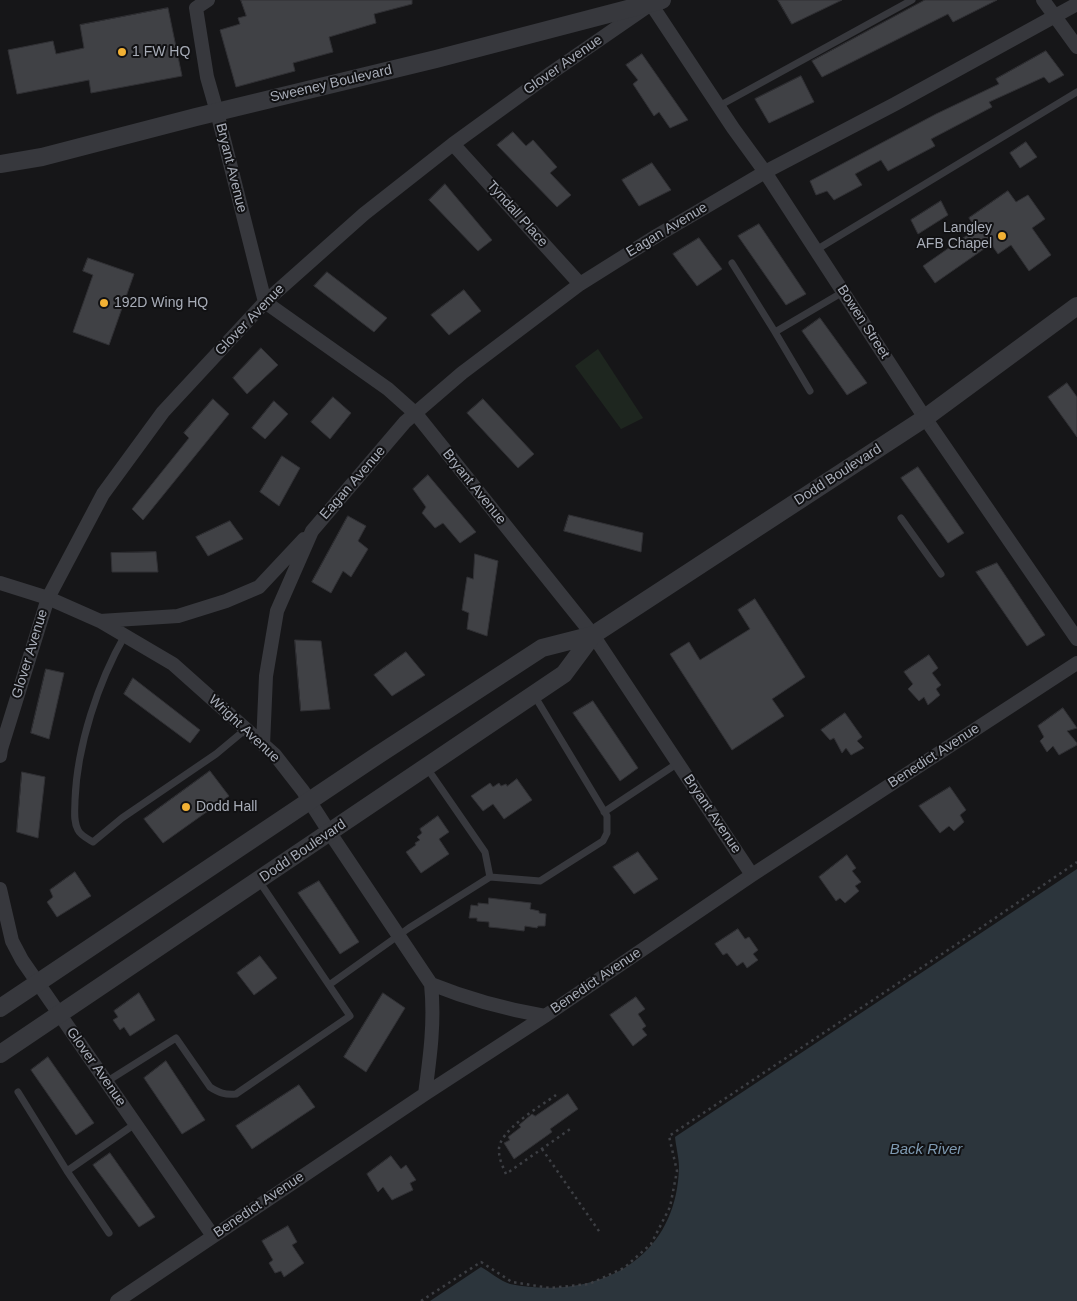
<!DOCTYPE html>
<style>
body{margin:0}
canvas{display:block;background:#161618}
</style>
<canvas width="1077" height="1301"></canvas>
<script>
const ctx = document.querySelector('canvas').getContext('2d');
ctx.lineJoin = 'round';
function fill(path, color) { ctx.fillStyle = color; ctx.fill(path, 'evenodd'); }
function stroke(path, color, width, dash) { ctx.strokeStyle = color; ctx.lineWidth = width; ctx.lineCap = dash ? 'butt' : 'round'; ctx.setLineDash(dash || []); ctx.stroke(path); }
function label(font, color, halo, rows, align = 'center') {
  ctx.font = font + ' Arial,sans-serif'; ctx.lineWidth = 4; ctx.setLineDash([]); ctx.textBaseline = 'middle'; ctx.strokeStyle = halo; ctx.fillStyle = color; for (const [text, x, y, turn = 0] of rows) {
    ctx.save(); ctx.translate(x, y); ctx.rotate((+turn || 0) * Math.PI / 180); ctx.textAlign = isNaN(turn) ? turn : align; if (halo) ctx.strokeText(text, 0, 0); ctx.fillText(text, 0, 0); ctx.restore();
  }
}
const green = new Path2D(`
 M598 349 643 418 621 429 575 366Z`);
const water = new Path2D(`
 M1077 869V1301H430L481 1267C490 1272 500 1281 510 1284 597 1301 677 1260 679 1167 679 1158 676 1147 675 1137Z`);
const building = new Path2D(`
 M241 0H412V4L374 14 376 23 329 37 333 52 293 63 295 71 236 87 220 30 240 24 238 18 246 16Z
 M778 0H842L792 24Z
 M925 0H997L953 22 948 14 822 77 812 61Z
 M168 8 182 76 91 93 89 80 17 94 8 50 53 41 56 54 84 48 80 25Z
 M1046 51 1064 75 1049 83 1044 77 989 102 992 107 931 139 935 146 888 171 881 160 855 174 862 185 834 200 827 191 816 195 810 181 936 114 999 84 996 79Z
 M642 54 688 120 670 128 659 112 654 116 633 84 638 80 626 65Z
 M801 76 814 102 769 123 755 99Z
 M513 132 526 146 533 140 557 167 550 173 571 195 557 207 497 145Z
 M1026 142 1037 157 1020 168 1010 153Z
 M652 163 671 190 639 206 622 180Z
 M445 184 492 240 478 251 429 200Z
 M1008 191 1016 202 1028 195 1045 219 1032 228 1051 255 1029 271 1011 245 998 254 991 244 935 283 923 266 976 229 969 218Z
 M941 201 948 215 918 234 911 220Z
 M759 224 806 294 786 305 738 236Z
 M699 238 722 269 697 286 673 254Z
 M88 258 134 274 109 345 73 332 93 275 83 271Z
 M327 272 387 318 374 332 314 286Z
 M464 290 481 311 449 335 431 315Z
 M820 318 867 383 847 395 802 331Z
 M261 348 278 365 247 394 233 378Z
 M1067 383 1077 397V437L1048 397Z
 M333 397 351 413 330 439 311 422Z
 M213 399 229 414 143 520 132 509 189 438 184 433Z
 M483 399 534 454 518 468 467 413Z
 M274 401 288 414 265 439 252 428Z
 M282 456 300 468 279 506 260 492Z
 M918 467 964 533 948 543 901 478Z
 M428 475 476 532 460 543 443 523 435 528 422 513 426 507 413 489Z
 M569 515 643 533 641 552 564 531Z
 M348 516 366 526 358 541 368 549 351 577 343 571 331 593 312 582Z
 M230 521 243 539 208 556 196 537Z
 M156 552 158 572H112L111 553Z
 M475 554 498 561 487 636 467 629 469 613 462 610 467 577 473 579Z
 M997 563 1045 635 1027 646 976 572Z
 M755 599 805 677 772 699 784 716 732 750 670 654 689 642 700 660 750 629 738 610Z
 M295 640 321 641 330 709 301 711Z
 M406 652 425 675 392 696 374 675Z
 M929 655 938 668 932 673 941 685 936 689 940 695 928 705 924 697 919 701 908 689 913 684 904 672Z
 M46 669 64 673 49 739 31 733Z
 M133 678 200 730 190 743 124 694Z
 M593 701 638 768 620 781 573 713Z
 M1063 708 1077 728 1067 731 1077 743V745L1059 755 1053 746 1047 752 1040 741 1044 737 1038 726Z
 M845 713 862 737 857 741 864 748 851 755 846 748 842 753 834 738 830 740 821 730Z
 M210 771 229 796 163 843 144 819Z
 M22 772 45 777 38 838 17 832Z
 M517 779 532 800 504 819 493 804 483 811 471 796 490 783 493 787 499 783 501 786 506 784 507 786Z
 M950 787 966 810 960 815 964 822 954 831 949 826 940 833 919 806Z
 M438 816 449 832 439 839 449 854 421 873 406 852 416 845 415 843 420 840 417 837 422 833 420 829Z
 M638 852 658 879 634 894 613 867Z
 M847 855 856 868 852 871 861 882 855 886 859 891 845 903 840 898 836 901 819 877Z
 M75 872 91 896 57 917 47 902 53 897 50 890Z
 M319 881 359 942 340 954 298 893Z
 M489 898 531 903 530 909 539 911V913L546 914 545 926H538L537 928 525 926 524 931 499 928 489 927V922L477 921V918H469L471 905 478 906V903L488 904Z
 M738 929 745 939 749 937 758 950 753 954 758 960 747 968 743 962 737 966 727 953 723 955 715 944Z
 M260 956 277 978 254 995 237 973Z
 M139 993 155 1020 130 1036 124 1027 120 1030 113 1020 118 1017 114 1011Z
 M383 993 405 1008 366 1072 344 1057Z
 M636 997 645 1009 638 1014 646 1026 642 1029 647 1035 633 1046 610 1015Z
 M48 1057 94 1123 76 1135 31 1070Z
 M166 1061 205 1120 182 1134 144 1078Z
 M299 1085 315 1107 252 1149 236 1126Z
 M568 1094 578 1109 550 1129 552 1132 514 1159 504 1143 510 1140 508 1137 521 1127 519 1125 532 1114 535 1116Z
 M110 1153 155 1217 139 1227 93 1165Z
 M391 1156 401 1169 406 1165 416 1180 410 1183 413 1190 392 1200 383 1187 378 1192 367 1174Z
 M288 1226 297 1242 292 1245 304 1263 284 1277 281 1271 275 1273 269 1263 273 1260 262 1241Z`);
const path = new Path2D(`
 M556 1095C541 1106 497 1131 499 1151 499 1159 503 1167 506 1174L573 1127
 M542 1149 601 1234
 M421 1301 481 1262 512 1282 550 1288 589 1284 624 1268 651 1244 670 1207 677 1171 669 1136 966 938 1077 862`);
const service = new Path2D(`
 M719 106 912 0
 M816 250 1077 92
 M732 263 775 332
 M810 391 775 332 843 292
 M901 518 941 574
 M125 635C98 682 77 746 75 800 75 810 73 821 78 830 80 835 88 839 93 842L122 818 216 754 246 729
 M604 812 678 763
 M490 877 540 881 603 841 607 833V816L534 695
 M259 881 329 985 409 928 490 877 485 852 427 768
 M106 1082 176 1038 210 1087C219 1093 225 1095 236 1094L350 1016 329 985
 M18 1092 67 1171 109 1233
 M67 1171 135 1124`);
const minor = new Path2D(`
 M208 0 196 8 207 77 217 112 265 302 388 389 416 414 593 635 752 875
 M1043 0 1077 47
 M453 144 580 284
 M0 583 48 598 100 621 173 664 275 755 303 791 330 833 431 984C435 1021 430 1057 425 1094
 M100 621 178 616 226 601 259 587 304 539
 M263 745 266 676 277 611 312 531 405 422 462 373 580 284 658 235 765 172 895 104 1077 4
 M0 756 1 749 48 598 103 494 163 412 265 302 364 214 453 144 551 73 651 4 733 128 765 172 925 418 1077 639
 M0 889 12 941 22 960 213 1236
 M431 984C468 999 505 1009 545 1016
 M117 1301 425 1094 545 1016 752 875 1077 663`);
const tertiary = new Path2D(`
 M0 164 42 157 196 117 436 59 662 0
 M0 1008 378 755 542 648 593 635 925 418 1077 306
 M0 1054 564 674 593 635`);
const markers = [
 [122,52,5,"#f2b134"],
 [1002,236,5,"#f2b134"],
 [104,303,5,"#f2b134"],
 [186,807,5,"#f2b134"]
];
const poiNames = [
 ["1 FW HQ",132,52],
 ["Langley",992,228,"right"],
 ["AFB Chapel",992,244,"right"],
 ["192D Wing HQ",114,303],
 ["Dodd Hall",196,807]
];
const streetNames = [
 ["Glover Avenue",563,65,-35],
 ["Sweeney Boulevard",331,84,-13],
 ["Bryant Avenue",231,168,76],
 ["Tyndall Place",517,214,48],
 ["Eagan Avenue",667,230,-31],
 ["Glover Avenue",250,320,-46],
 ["Bowen Street",863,322,57],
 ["Dodd Boulevard",838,475,-33],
 ["Eagan Avenue",353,483,-49],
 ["Bryant Avenue",474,487,51],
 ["Glover Avenue",30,654,-73],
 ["Wright Avenue",244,729,43],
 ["Benedict Avenue",934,756,-33],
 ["Bryant Avenue",712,814,56],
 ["Dodd Boulevard",303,851,-34],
 ["Benedict Avenue",596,981,-34],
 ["Glover Avenue",96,1067,55],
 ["Benedict Avenue",259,1205,-34]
];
const waterNames = [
 ["Back River",926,1150]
];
fill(green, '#1e261f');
fill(water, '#2c353c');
fill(building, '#404145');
stroke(building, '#303034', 1);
stroke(path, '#3d3f44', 2.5, [2.5, 4]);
stroke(service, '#37383d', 7);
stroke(minor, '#37383d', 14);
stroke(tertiary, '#37383d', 18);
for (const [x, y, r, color] of markers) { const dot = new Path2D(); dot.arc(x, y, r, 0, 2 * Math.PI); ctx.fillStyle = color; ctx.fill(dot); stroke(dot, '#111113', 2); }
label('14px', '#a8adb8', '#111113', poiNames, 'left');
label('14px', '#a8adb8', '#111113', streetNames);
label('italic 15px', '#7f9bb3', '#111113', waterNames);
</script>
